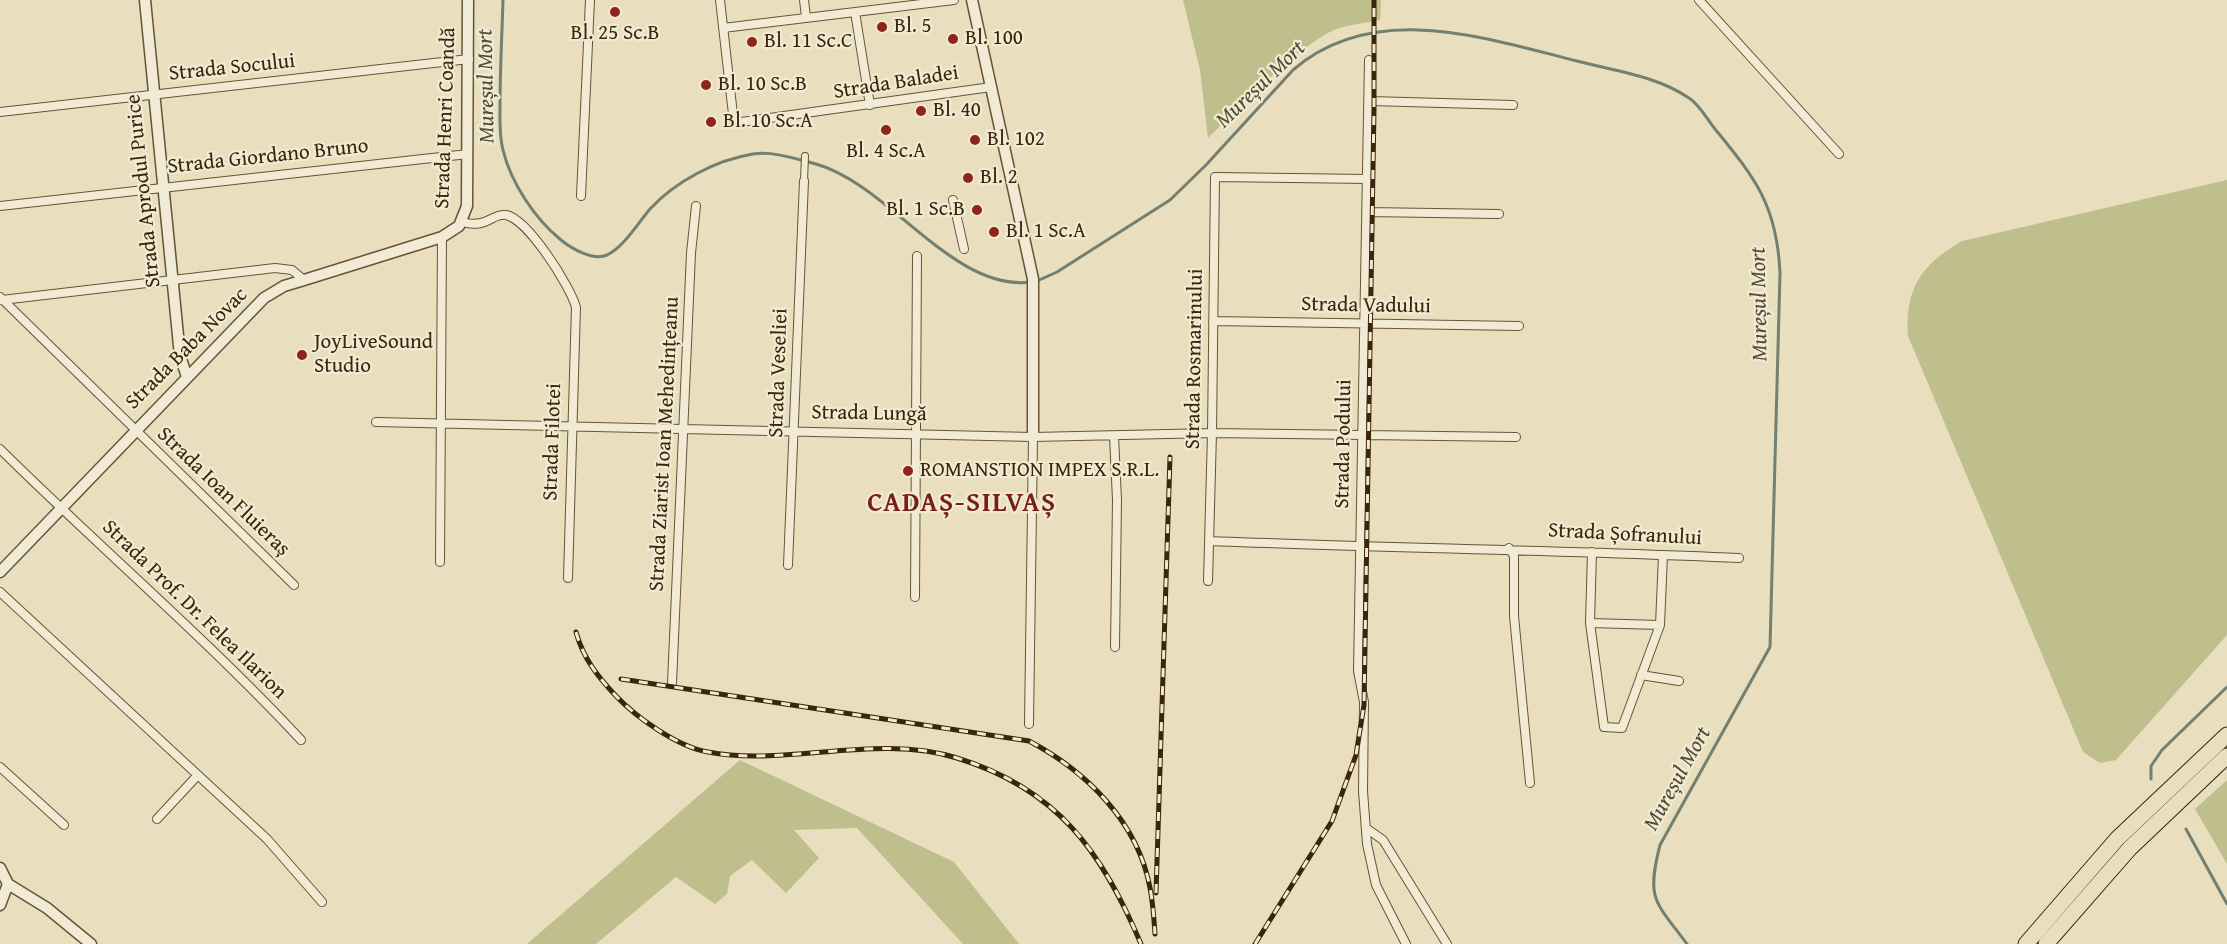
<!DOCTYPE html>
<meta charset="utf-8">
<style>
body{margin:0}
canvas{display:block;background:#e9debd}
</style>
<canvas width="2227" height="944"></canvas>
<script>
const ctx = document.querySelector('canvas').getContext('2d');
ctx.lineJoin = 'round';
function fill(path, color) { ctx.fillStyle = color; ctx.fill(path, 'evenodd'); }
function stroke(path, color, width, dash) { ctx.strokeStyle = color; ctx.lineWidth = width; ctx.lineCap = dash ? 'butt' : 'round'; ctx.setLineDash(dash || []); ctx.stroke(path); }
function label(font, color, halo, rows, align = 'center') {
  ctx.font = font + ' "Gentium Book Plus",serif'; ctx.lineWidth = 4.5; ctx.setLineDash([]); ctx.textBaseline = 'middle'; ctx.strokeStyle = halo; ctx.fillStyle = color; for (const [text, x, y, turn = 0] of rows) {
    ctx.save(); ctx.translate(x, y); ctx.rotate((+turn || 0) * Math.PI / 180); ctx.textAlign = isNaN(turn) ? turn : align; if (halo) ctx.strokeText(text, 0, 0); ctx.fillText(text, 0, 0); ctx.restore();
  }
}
const green = new Path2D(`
 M1183 0H1381L1380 20C1367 23 1352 24 1339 28 1302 41 1238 109 1208 138L1200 70Z
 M2227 180V635L2116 760 2100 763 2083 752 1908 336C1905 288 1921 265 1962 241Z
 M740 760 954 862 1019 944H963L857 828 794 830 819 858 786 893 752 860 730 876 727 894 715 904 676 877 596 944H527Z
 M2227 780V864L2195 809Z`);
const stream = new Path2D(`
 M503 0C502 35 500 70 500 105 500 119 499 135 503 150 511 183 535 219 561 240 572 249 593 261 607 255 624 247 638 223 650 209 676 181 716 160 753 154 774 151 796 159 816 164 890 185 953 292 1031 282
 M1037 281 1057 272 1170 200 1206 165 1293 70C1374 0 1485 38 1577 61 1615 71 1657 76 1689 98 1699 104 1707 119 1715 129 1756 179 1777 206 1780 273L1770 647 1660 845C1646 900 1655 901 1687 944
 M2151 779V766L2162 750 2227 687
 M2186 829 2227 904`);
const pedestrian = new Path2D(`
 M804 181 805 156`);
const minor = new Path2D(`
 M720 0 734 123 991 87
 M804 0 806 17
 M1699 0 1839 154
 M855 12 870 105
 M723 28 954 0
 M1369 60 1358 671 1364 702 1363 791 1367 844 1376 885 1406 944
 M1370 101 1513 105
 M0 112 469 59
 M581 196 590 0
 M953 200 964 249
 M0 206 468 154
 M1368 212 1499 214
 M462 222C487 229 492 213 506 215 528 219 570 286 576 307L568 578
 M0 297 294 585
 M2 300 275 268 292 270 304 280
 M1213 321 1519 326
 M376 422 1033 437 1212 433 1516 437
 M1114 436 1117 500 1115 647
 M0 449C99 547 206 638 301 740
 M1209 541C1386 548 1562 550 1739 558
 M1509 548 1514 556V616L1530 783
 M1592 552 1590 623 1660 625 1663 555
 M440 562 442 237
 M788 565 804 181
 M1208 581 1212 433 1215 177 1368 179
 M0 592 267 839 322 902
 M915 597 917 256
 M1590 623 1604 727 1622 728 1660 625
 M1641 675 1679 681
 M672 683 691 253 696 206
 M1029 724 1033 437
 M0 767 64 825
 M157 819 197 776
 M1366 828 1383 840 1447 944`);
const tertiary = new Path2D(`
 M145 0 180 356 187 377
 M972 0 1033 279V437
 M0 572 264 298 284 286 304 280 442 237 459 226 467 206 468 0
 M0 868 8 884
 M8 884 47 908 91 944
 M0 905 8 884`);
const motorway = new Path2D(`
 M2026 944 2117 839 2227 735
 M2046 944 2130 848 2227 756`);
const rail = new Path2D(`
 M576 632C583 658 598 677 616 696 637 718 678 747 708 752 786 767 878 733 957 758 1058 789 1102 852 1141 944
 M621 679 1029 741C1086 771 1138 822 1150 888 1153 903 1154 919 1155 934
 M1156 893 1170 457
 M1255 944 1332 821 1356 755 1364 705 1374 109V0`);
const markers = [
 [615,12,6,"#8f2418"],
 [882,27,6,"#8f2418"],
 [953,39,6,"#8f2418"],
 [752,42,6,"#8f2418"],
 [706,85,6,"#8f2418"],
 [921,111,6,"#8f2418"],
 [711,122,6,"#8f2418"],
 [886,130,6,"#8f2418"],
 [975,140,6,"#8f2418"],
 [968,178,6,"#8f2418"],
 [977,210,6,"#8f2418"],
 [994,232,6,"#8f2418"],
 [302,355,6,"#8f2418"],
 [908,471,6,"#8f2418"]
];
const poiNames = [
 ["Bl. 5",894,27],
 ["Bl. 25 Sc.B",615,34,"center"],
 ["Bl. 100",965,39],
 ["Bl. 11 Sc.C",764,42],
 ["Bl. 10 Sc.B",718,85],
 ["Bl. 40",933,111],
 ["Bl. 10 Sc.A",723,122],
 ["Bl. 102",987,140],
 ["Bl. 4 Sc.A",886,152,"center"],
 ["Bl. 2",980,178],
 ["Bl. 1 Sc.B",965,210,"right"],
 ["Bl. 1 Sc.A",1006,232],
 ["JoyLiveSound",314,343],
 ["Studio",314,367],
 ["ROMANSTION IMPEX S.R.L.",920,471]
];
const streetNames = [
 ["Strada Socului",232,68,-6],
 ["Strada Baladei",896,83,-9],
 ["Strada Henri Coandă",446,118,-88],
 ["Strada Giordano Bruno",268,157,-6],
 ["Strada Aprodul Purice",144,191,-96],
 ["Strada Vadului",1366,306,1],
 ["Strada Baba Novac",187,349,-45],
 ["Strada Rosmarinului",1195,359,-89],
 ["Strada Veseliei",779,373,-88],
 ["Strada Lungă",869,414,1],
 ["Strada Filotei",553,442,-88],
 ["Strada Ziarist Ioan Mehedințeanu",665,444,-87],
 ["Strada Podului",1344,444,-89],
 ["Strada Ioan Fluieraș",223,492,44],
 ["Strada Șofranului",1625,535,3],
 ["Strada Prof. Dr. Felea Ilarion",194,610,44]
];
const waterNames = [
 ["Mureșul Mort",1261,85,-44],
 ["Mureșul Mort",487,86,-91],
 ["Mureșul Mort",1760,304,-91],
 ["Mureșul Mort",1678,779,-61]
];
const districtNames = [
 ["CADAȘ-SILVAȘ",962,504]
];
fill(green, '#bebf8c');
stroke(stream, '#737f71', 3);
stroke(pedestrian, '#665436', 8);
stroke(minor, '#665436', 10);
stroke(tertiary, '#665436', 13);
stroke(motorway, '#3b2609', 17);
stroke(pedestrian, '#f1ead4', 6);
stroke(minor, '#f1ead4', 8);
stroke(tertiary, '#f1ead4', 10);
stroke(motorway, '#e9debd', 15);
stroke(rail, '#3b2609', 5);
stroke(rail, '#f1ead4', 3, [9]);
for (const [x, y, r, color] of markers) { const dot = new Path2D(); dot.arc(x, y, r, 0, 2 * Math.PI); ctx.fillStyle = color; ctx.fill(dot); stroke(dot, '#f1ead4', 2); }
label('21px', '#3b2609', '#f1ead4', poiNames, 'left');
label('21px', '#3b2609', '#f1ead4', streetNames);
label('italic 22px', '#524b34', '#f1ead4', waterNames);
ctx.letterSpacing = '1.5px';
label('bold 27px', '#7a1f14', '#f1ead4', districtNames);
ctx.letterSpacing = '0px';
</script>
